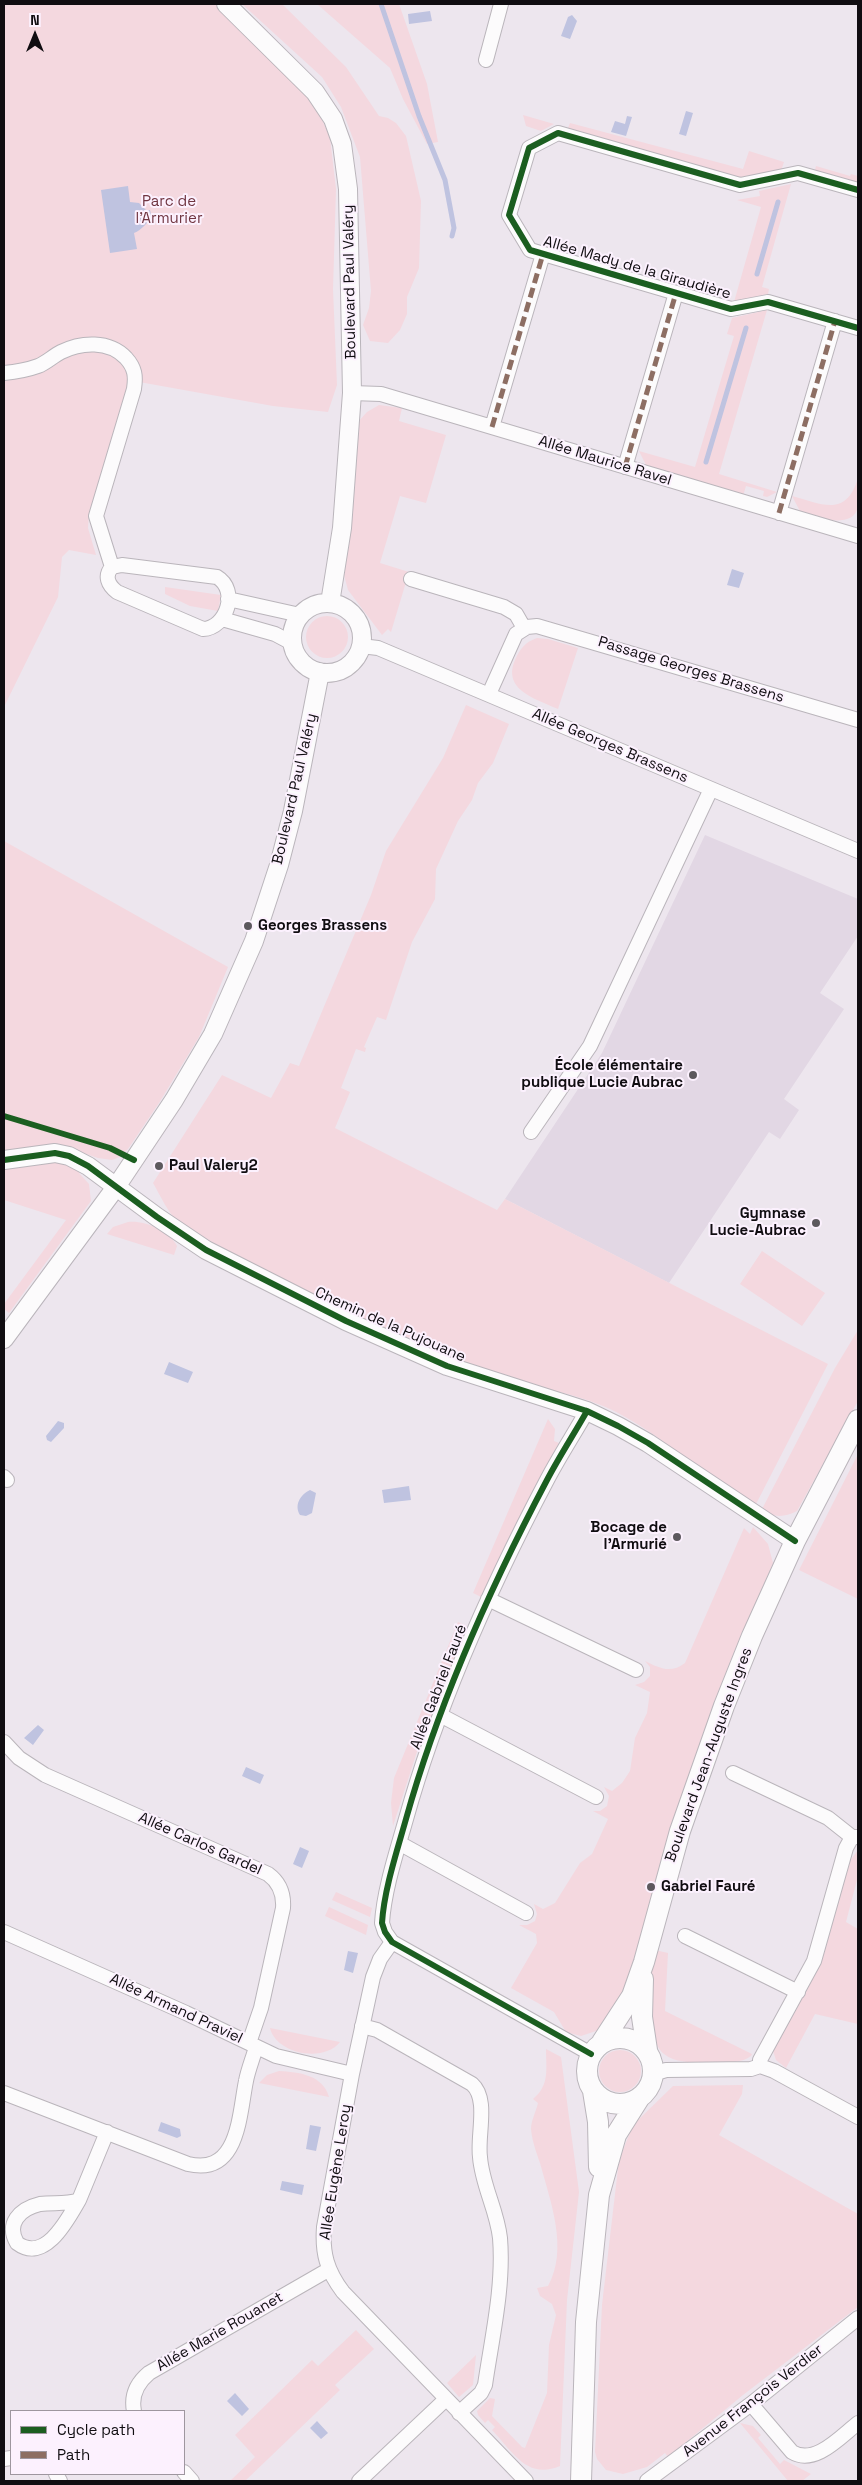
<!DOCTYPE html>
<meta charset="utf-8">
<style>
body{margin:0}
#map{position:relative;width:862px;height:2485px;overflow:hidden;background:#ede6ee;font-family:"Space Grotesk",sans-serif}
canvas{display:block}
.frame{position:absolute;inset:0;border:5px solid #100d11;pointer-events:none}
.legend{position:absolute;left:10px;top:2410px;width:175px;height:65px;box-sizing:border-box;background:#fcf1fe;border:1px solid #9e969f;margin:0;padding:6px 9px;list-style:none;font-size:15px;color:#100d11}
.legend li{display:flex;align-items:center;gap:10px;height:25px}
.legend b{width:25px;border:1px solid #9e969f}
.north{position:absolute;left:10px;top:10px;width:50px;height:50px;-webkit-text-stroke:4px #fcf1fe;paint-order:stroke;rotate:0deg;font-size:14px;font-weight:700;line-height:20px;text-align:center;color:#100d11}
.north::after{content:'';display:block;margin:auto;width:18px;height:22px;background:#100d11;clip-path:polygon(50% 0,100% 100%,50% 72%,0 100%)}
</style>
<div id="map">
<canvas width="862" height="2485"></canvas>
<div class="frame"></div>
<ul class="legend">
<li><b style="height:6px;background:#1b5e20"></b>Cycle path</li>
<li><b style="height:6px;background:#8d6e63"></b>Path</li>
</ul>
<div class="north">N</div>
</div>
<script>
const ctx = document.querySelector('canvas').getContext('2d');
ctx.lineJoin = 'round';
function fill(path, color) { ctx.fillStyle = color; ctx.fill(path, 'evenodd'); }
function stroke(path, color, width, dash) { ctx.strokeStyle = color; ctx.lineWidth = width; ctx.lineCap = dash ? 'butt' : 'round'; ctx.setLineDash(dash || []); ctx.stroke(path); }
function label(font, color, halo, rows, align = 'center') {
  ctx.font = font + ' "Space Grotesk",sans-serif'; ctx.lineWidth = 4; ctx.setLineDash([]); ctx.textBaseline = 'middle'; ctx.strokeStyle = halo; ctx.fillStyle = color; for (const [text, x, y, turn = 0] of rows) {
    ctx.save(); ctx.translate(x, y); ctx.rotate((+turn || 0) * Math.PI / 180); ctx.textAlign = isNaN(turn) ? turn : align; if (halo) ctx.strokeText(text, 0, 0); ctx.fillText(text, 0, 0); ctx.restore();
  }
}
const built = new Path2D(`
 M705 835 858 899V936L820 993 844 1009 784 1099 799 1110 780 1139 769 1132 669 1283 505 1199 602 1053Z`);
const green = new Path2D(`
 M4 4H217L283 65 318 110 330 138 336 189 333 289 337 385 328 412 273 406 128 380V390L89 514 88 528 96 555 69 550 62 557 58 597 4 707Z
 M242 4H282L346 67 379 116 388 118 396 123 406 136 421 201 419 268 407 297V314L400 330 388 343 370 341 363 325 369 308 371 291 360 157 341 107 322 77Z
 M317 4H399L427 84 438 142 427 144 403 99 390 68Z
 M523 115 554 124 541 131 526 126Z
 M570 123 743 169 749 151 784 162 781 171 743 179 568 128Z
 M816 166 850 176 851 174 858 176V183L815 170Z
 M791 184 762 287 769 289 768 294 734 302 761 207 737 200 760 196 759 191Z
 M767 310 719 474 777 492 767 497 763 496 764 491 746 486 743 496 647 467 639 451 695 467 734 336 727 334 732 318Z
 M379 405 402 408 399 421 446 435 426 503 400 496 380 563 409 572 391 632 388 629 382 635 348 590 344 575 358 422 367 412Z
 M858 478C858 487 860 497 858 506 854 531 815 517 801 513L792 496C822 504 846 518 858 478Z
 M165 587 221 595 218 611 190 606 165 594Z
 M306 637a21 21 0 1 1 42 0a21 21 0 1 1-42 0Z
 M537 638 548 639 578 648 558 709C536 699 502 690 515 660 520 649 525 642 537 638Z
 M466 705 509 724 493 763 478 783 472 800 458 821 436 869 435 899 412 942 386 1020 377 1017 364 1047 366 1048 365 1052 356 1049 341 1088 350 1092 335 1128 497 1210 505 1199 828 1364 755 1506C707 1478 667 1439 618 1413 582 1394 541 1389 503 1377 426 1354 356 1318 285 1282 250 1264 211 1248 180 1224 169 1215 160 1195 153 1183L222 1075 271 1098 290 1063 299 1066 371 895 386 851 443 758Z
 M4 841 228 967 199 1037 159 1103 128 1149 120 1157 112 1160 98 1158 56 1144 4 1152Z
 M58 1160 81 1170 79 1173 89 1184 91 1201 9 1313 4 1309V1304L66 1220 4 1200V1168Z
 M128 1222C144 1220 169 1230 177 1246L174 1255 107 1234 113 1227Z
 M762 1251 825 1293 802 1326 740 1284Z
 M858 1330V1401L797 1511C783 1518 775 1517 761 1511L835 1368Z
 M548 1419 555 1429 554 1441 559 1443 534 1489 481 1597 473 1593Z
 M858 1454V1599L799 1570Z
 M753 1527 768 1544 773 1563 738 1645 705 1729 671 1831 628 1985 602 2029 581 2036 566 2032 554 2012 511 1988 537 1943 536 1934 519 1925H527L535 1921 537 1914 534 1904 543 1909 555 1903 580 1863 592 1854 608 1819 593 1811H600L607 1806 609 1796 604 1787 612 1791 622 1783 630 1771 635 1738 647 1713 650 1692 635 1685 644 1682 650 1676V1667L645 1661C659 1668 671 1674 685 1663L744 1528 750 1534Z
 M458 1622 467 1626 428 1731 424 1730 393 1826 391 1803 394 1778Z
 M858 1850V1876L846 1922 858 1929V2024L815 2014 786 2068 776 2060 773 2051 822 1959 849 1862Z
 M336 1892 372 1908 370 1917 332 1900Z
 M329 1907 368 1925 366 1935 325 1916Z
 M655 1950 668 1953 665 2011 752 2054 751 2056C739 2065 720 2062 706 2063 660 2063 652 2051 651 2008 650 1988 651 1970 655 1950Z
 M270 2028 340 2042C324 2063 276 2054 270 2028Z
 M546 2049 561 2057 579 2192 567 2300 560 2466C527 2480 513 2452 492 2430L495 2427 488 2420 485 2423 478 2415 477 2411 490 2398 495 2399 492 2416 522 2447 525 2448 547 2393 549 2345 556 2315 552 2304 540 2296 537 2288 548 2286C569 2249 550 2200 540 2163 536 2152 532 2140 531 2129 531 2120 536 2112 538 2103L533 2099C550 2085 546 2069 546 2049Z
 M599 2071a21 21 0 1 1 42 0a21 21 0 1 1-42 0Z
 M279 2071C299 2072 323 2075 329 2097L259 2083 267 2075Z
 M743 2085 742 2094 719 2135 858 2214V2307L743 2395 668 2457 665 2453 647 2467 623 2474 606 2470 597 2459 595 2452 602 2305 619 2160 633 2125 673 2086Z
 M356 2330 374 2349 335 2385 340 2390 245 2481H230L255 2457 235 2435 312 2360 318 2366Z
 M476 2355 473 2385 459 2397 447 2383Z
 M740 2423 753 2426 761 2435 758 2438 780 2464 784 2460 811 2474 802 2481H788Z`);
const water = new Path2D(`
 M430 11 432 21 409 24 408 14Z
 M572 15 577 21 570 39 561 36 568 17Z
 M686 111 693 113 686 136 679 134Z
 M627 116 632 117 626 136 611 132 615 121 625 124Z
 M128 186 130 202 139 203 146 210H150L152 218C147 222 142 230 134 233L137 249 110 253 101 190Z
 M732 569 744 573 739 588 727 585Z
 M169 1362 193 1372 188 1383 164 1374Z
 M58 1421 64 1423V1428L51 1442 47 1440 46 1436Z
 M409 1486 411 1500 384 1503 382 1490Z
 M310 1490 316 1493 312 1513 306 1516 300 1515C294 1505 300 1495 310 1490Z
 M38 1725 44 1730 33 1745 24 1738Z
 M246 1767 264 1775 260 1784 242 1776Z
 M300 1847 309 1851 302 1868 293 1864Z
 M348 1951 358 1953 353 1973 344 1970Z
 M161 2122 180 2129 181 2136 177 2138 158 2131Z
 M310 2125 321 2127 316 2151 306 2149Z
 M282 2181 304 2185 302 2195 280 2190Z
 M235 2393 249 2409 242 2416 227 2401Z
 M317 2421 328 2433 321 2439 310 2428Z`);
const stream = new Path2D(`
 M381 4 419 116 445 180 454 228 452 236
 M757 274 778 202
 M706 462 746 328`);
const minor = new Path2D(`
 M486 60 501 4
 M858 190 798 173 740 185 558 133 529 148 509 215 530 250 731 309 768 302 858 328
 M4 373C15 372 27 370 38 366 46 363 53 356 61 352 81 342 109 340 126 358 135 368 136 376 134 389L96 516 112 567
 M352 393 381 394 858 536
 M492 427 543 254
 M625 467 676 293
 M779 513 835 321
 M122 565 217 577C239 590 227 628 203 629L117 592C108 585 104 576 112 567Z
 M411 579 504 607 516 614 524 628
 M228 599 300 615
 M222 619 275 634 292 643
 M361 646 378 648 858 851
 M489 694 516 634 527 627 537 626 858 720
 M531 1132 590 1046 711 789
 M587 1411C574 1434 559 1457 547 1480 490 1588 439 1701 406 1819 397 1851 384 1890 382 1923L385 1932 392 1942 591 2054
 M4 1477 7 1480
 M488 1599 636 1670
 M440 1715 596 1797
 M4 1742 19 1758 45 1775 268 1874C279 1882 284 1894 283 1908L261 2008 249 2043
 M733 1773 828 1818 852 1837
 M399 1843 526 1913
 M4 1932 186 2013 276 2056 352 2074
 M685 1936 798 1992
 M392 1942 380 1959 373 1977 352 2074 324 2227C322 2253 327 2271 343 2292L526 2481
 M362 2026 377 2030 472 2084C489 2099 477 2135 480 2157 482 2185 497 2210 500 2238 504 2286 492 2337 485 2385L481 2393 459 2413
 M760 2066V2060L814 1961 846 1848 852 1837H858
 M653 2074 666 2070 751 2069 760 2066 774 2071 858 2117
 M4 2093 188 2164C239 2176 239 2115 246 2081 248 2070 253 2058 256 2047
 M79 2200C68 2219 45 2264 17 2243 6 2224 19 2209 40 2204 54 2202 65 2205 79 2200L107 2132
 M751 2404 792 2452C815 2466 841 2436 858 2423
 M134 2411C131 2396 137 2383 149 2373L328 2270
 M4 2459 11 2458
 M184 2472 192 2481
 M56 2474 60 2481
 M359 2481 446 2399
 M647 2481 751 2404 858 2318`);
const tertiary = new Path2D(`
 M226 4 315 92 333 119 342 144 348 189 352 393 342 528 330 603
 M292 638a35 35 0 1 1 70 0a35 35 0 1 1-70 0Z
 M4 1160 55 1153 69 1156 88 1166 157 1217 206 1250 346 1321 447 1366 587 1411 618 1426 648 1443 795 1541
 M4 1339 116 1187 174 1100 213 1034 254 941 279 865 293 811 320 672`);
const secondary = new Path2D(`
 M643 1979 642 2017 647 2050
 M587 2071a33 33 0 1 1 66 0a33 33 0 1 1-66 0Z
 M602 2042 632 1996 644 1962 680 1831 724 1706 752 1636 795 1541 858 1420
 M593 2091 598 2122 599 2167
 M581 2481 586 2322 599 2195 616 2135 640 2097`);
const quiet = new Path2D(`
 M492 427 543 254
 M625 467 676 293
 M779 513 835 321`);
const cycleway = new Path2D(`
 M858 190 798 173 740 185 558 133 529 148 509 215 530 250 731 309 768 302 858 328
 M4 1116 110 1148 134 1160
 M4 1160 55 1153 69 1156 88 1166 157 1217 206 1250 346 1321 447 1366 587 1411 618 1426 648 1443 795 1541
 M587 1411C574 1434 559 1457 547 1480 490 1588 439 1701 406 1819 397 1851 384 1890 382 1923L385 1932 392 1942 591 2054`);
const markers = [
 [248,926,5,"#5d595e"],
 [693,1075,5,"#5d595e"],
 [159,1166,5,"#5d595e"],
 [816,1223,5,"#5d595e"],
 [677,1537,5,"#5d595e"],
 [651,1887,5,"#5d595e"]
];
const parkNames = [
 ["Parc de",169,202],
 ["l'Armurier",169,219]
];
const streetNames = [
 ["Allée Mady de la Giraudière",637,268,16],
 ["Boulevard Paul Valéry",350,282,-91],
 ["Allée Maurice Ravel",605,461,17],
 ["Passage Georges Brassens",691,670,17],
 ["Allée Georges Brassens",610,746,23],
 ["Boulevard Paul Valéry",295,789,-77],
 ["Chemin de la Pujouane",390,1325,24],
 ["Allée Gabriel Fauré",439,1687,-69],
 ["Boulevard Jean-Auguste Ingres",709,1755,-70],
 ["Allée Carlos Gardel",200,1844,24],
 ["Allée Armand Praviel",176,2009,25],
 ["Allée Eugène Leroy",336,2172,-81],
 ["Allée Marie Rouanet",220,2332,-30],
 ["Avenue François Verdier",753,2401,-38]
];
const poiNames = [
 ["Georges Brassens",258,926],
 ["École élémentaire",683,1066,"right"],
 ["publique Lucie Aubrac",683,1083,"right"],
 ["Paul Valery2",169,1166],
 ["Gymnase",806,1214,"right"],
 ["Lucie-Aubrac",806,1231,"right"],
 ["Bocage de",667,1528,"right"],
 ["l'Armurié",667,1545,"right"],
 ["Gabriel Fauré",661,1887]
];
fill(built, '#e2d7e4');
fill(green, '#f4d8df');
fill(water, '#bfc3e0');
stroke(stream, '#bfc3e0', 5);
stroke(minor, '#bab5bb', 16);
stroke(tertiary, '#bab5bb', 20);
stroke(secondary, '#bab5bb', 22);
stroke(minor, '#fcfbfc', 14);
stroke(tertiary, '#fcfbfc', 18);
stroke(secondary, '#fcfbfc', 20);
stroke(quiet, '#8d6e63', 5, [10, 5]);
stroke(cycleway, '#1b5e20', 6);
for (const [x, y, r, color] of markers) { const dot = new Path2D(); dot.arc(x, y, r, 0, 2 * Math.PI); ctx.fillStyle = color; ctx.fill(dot); stroke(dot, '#fcf1fe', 2); }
label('15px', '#703541', '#fcf1fe', parkNames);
label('15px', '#100d11', '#fcf1fe', streetNames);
label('bold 15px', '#100d11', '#fcf1fe', poiNames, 'left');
</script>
